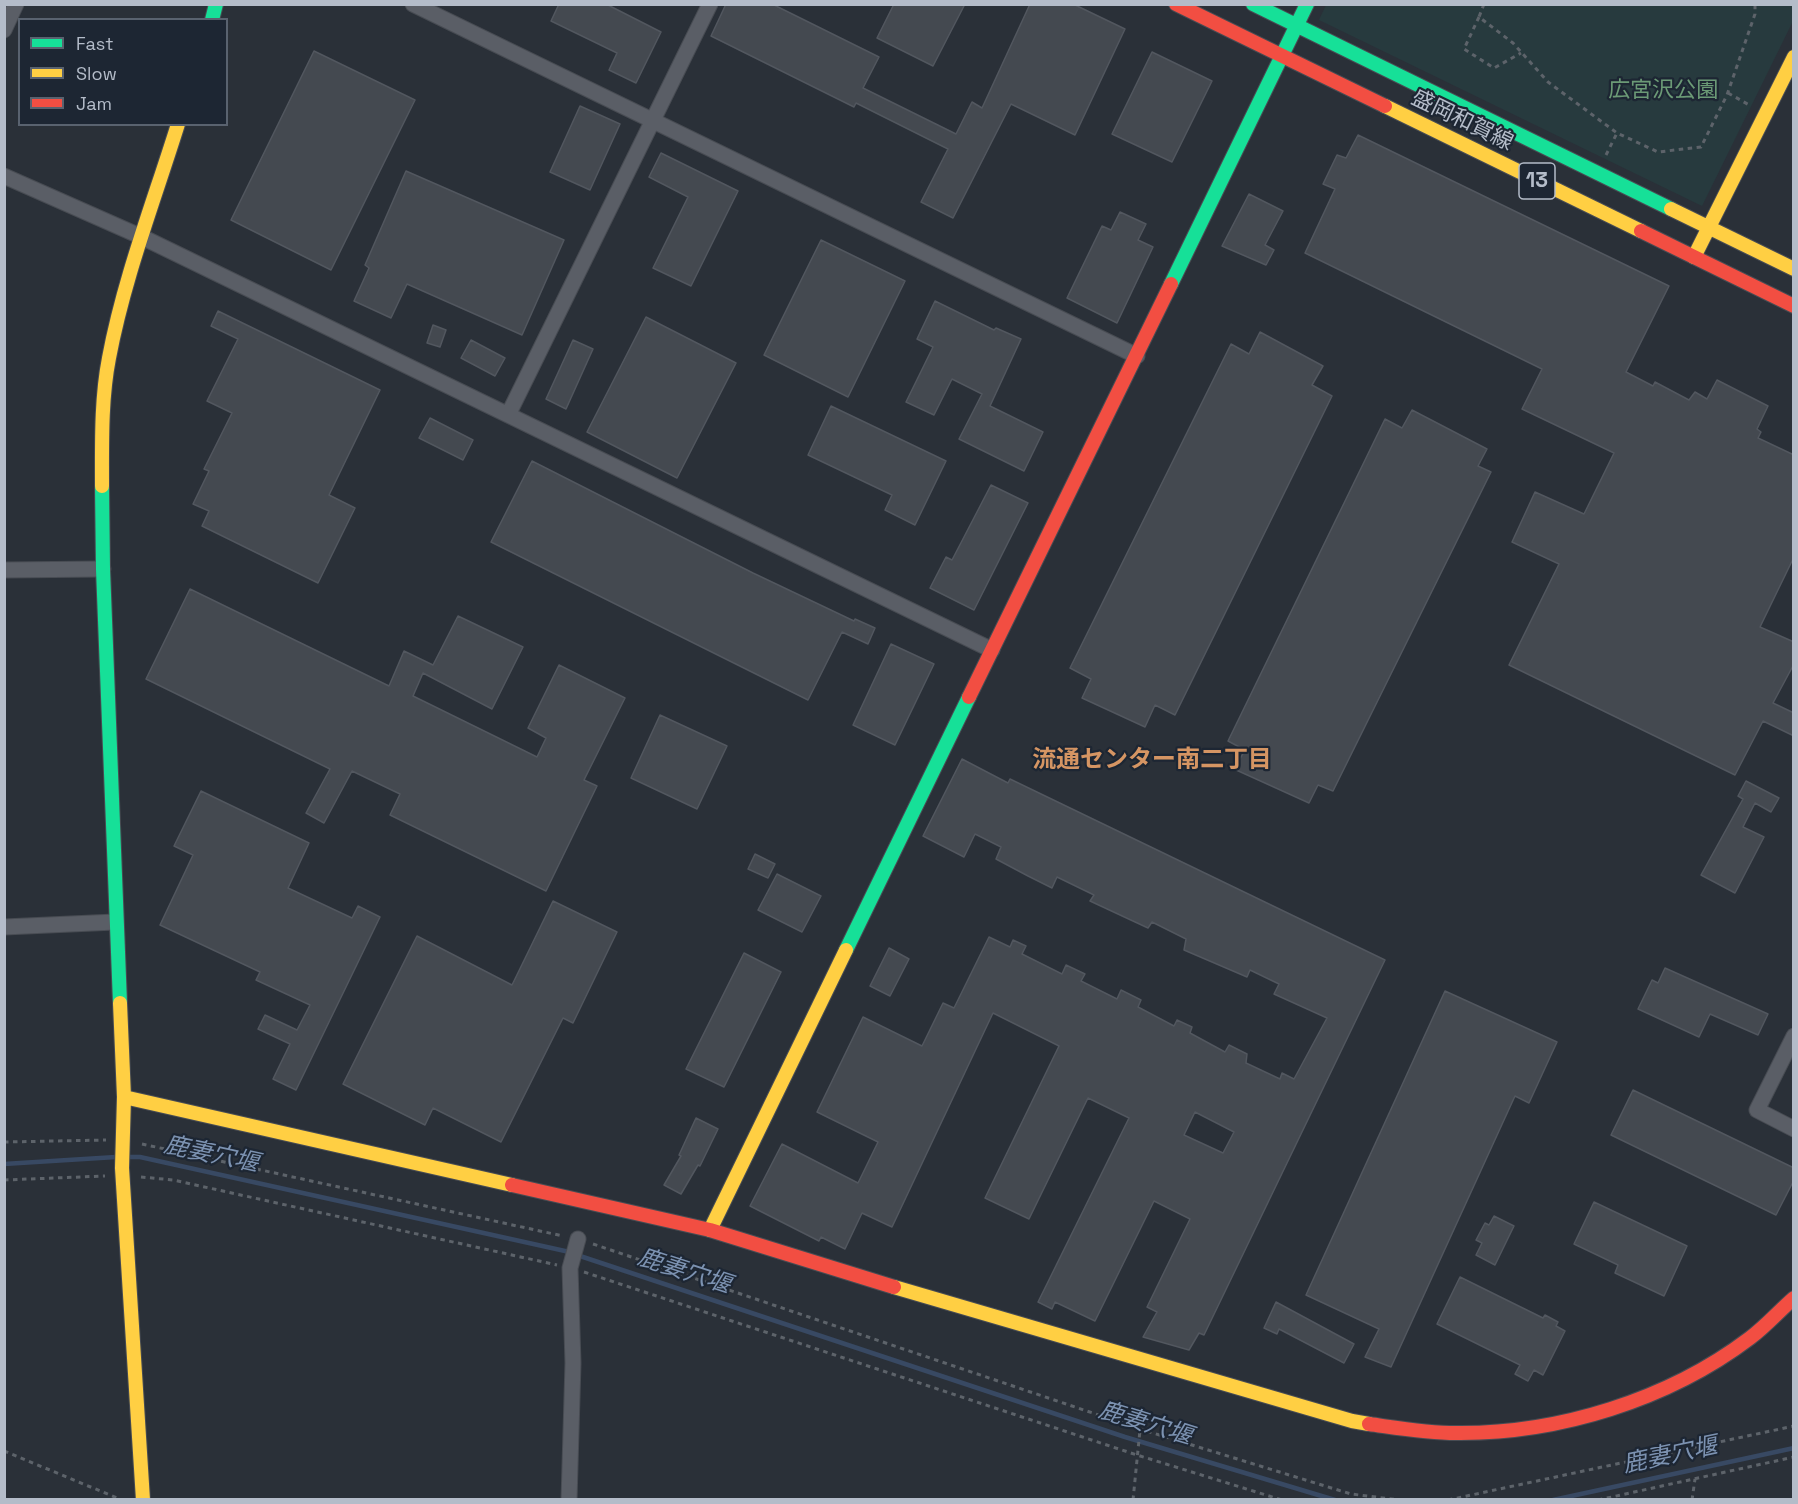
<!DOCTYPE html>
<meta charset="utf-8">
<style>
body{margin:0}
#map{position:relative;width:1798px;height:1504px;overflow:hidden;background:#2a3038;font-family:"Space Grotesk",sans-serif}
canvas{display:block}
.frame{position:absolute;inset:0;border:6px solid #b4bcc9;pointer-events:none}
.legend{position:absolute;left:18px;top:18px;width:210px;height:108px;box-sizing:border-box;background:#1d2633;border:2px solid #59626f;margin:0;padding:8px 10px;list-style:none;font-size:18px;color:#b4bcc9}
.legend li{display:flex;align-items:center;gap:12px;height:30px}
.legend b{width:30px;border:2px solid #59626f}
</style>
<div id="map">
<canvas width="1798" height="1504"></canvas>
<div class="frame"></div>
<ul class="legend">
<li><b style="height:8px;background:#16e098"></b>Fast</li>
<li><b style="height:8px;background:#ffcf43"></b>Slow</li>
<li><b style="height:8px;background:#f24e42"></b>Jam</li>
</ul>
</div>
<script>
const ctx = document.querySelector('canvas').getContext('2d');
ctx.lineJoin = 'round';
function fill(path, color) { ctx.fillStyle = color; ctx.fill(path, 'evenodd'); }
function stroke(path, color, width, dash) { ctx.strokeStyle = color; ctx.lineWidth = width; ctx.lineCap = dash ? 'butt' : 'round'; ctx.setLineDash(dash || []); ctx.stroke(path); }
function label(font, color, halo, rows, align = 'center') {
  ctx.font = font + ' "Space Grotesk","Noto Sans JP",sans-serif'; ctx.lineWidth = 4.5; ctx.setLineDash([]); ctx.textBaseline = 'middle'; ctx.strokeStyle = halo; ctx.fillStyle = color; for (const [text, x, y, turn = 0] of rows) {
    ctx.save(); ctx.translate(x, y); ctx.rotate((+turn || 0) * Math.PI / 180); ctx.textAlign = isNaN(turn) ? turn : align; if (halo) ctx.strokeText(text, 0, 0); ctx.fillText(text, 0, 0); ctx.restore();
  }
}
const green = new Path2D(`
 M1326 5 1793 4 1794 19 1702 206 1319 20Z`);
const stream = new Path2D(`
 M127 1157H140L565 1251 1125 1437 1335 1500
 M4 1164 116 1157
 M1553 1500 1794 1448`);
const building = new Path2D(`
 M559 4H606L661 32 636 83 609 70 617 53 551 21Z
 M726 4H772L879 57 863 88 956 134 972 102 982 108 1030 4H1073L1125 29 1075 135 1011 104 953 218 921 202 948 149 856 103 854 107 711 36Z
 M894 4H965L933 66 877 38Z
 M314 51 415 100 331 270 231 220Z
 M1152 52 1212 81 1172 162 1112 134Z
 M580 106 620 124 590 190 550 172Z
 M1358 135 1669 286 1626 372 1653 386 1655 382 1689 400 1695 392 1707 399 1717 380 1768 406 1757 429 1761 432 1758 438 1794 455V557L1760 627 1794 642V664L1773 703 1794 713V736L1763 721 1735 775 1509 665 1559 564 1512 542 1535 492 1584 514 1614 453 1522 409 1542 369 1305 253 1335 189 1323 184 1337 155 1346 158Z
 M661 153 738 191 691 286 653 268 688 197 649 177Z
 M406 171 564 240 522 335 407 284 391 318 354 301 369 268 365 265Z
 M1249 194 1283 211 1265 245 1274 250 1266 265 1222 246Z
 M1120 212 1146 224 1138 240 1153 247 1117 323 1067 298 1102 226 1111 230Z
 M821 240 905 281 848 397 764 355Z
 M935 301 994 330 996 328 1021 339 990 406 1043 432 1024 471 959 439 982 394 952 379 934 415 906 402 933 347 917 339Z
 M218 311 380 390 329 495 355 508 318 583 202 526 209 511 193 504 209 471 204 469 232 413 207 401 238 339 211 326Z
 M646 317 736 363 677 478 587 432Z
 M433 325 446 330 440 347 427 343Z
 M1260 332 1323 366 1312 385 1332 396 1175 715 1155 705 1145 727 1082 698 1091 679 1070 668 1231 344 1249 354Z
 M471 340 505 358 495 376 461 358Z
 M573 340 593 349 566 409 546 399Z
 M831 406 946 461 915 525 885 510 892 495 808 455Z
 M1412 410 1487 449 1478 466 1491 472 1333 791 1318 785 1309 803 1234 769 1245 750 1228 741 1385 419 1402 428Z
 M430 418 473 440 463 460 419 438Z
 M532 461 753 573 854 621 855 619 875 628 868 644 842 632 808 700 491 542Z
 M991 485 1028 503 974 610 930 588 946 557 952 560Z
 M190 589 389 686 404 651 433 665 458 616 523 647 492 709 423 673 413 696 537 757 546 738 528 728 559 665 625 698 584 780 597 786 546 891 390 815 400 794 352 771 324 823 306 813 330 769 146 679Z
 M891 644 934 664 895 745 853 725Z
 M660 715 727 746 697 809 631 778Z
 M962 759 1008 783 1010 779 1385 960 1204 1335 1199 1333 1189 1350 1143 1337 1157 1312 1147 1307 1190 1219 1154 1201 1095 1321 1055 1302 1052 1309 1038 1302 1129 1118 1088 1098 1029 1219 985 1198 1059 1046 993 1013 892 1227 862 1213 845 1249 821 1237 819 1241 750 1206 782 1144 858 1183 878 1142 817 1112 863 1017 922 1046 943 1003 954 1008 989 937 1010 947 1013 940 1026 946 1022 954 1062 974 1066 965 1085 974 1081 981 1117 999 1121 990 1141 1000 1138 1007 1174 1026 1177 1020 1192 1027 1190 1033 1225 1052 1229 1045 1247 1054 1246 1063 1280 1079 1282 1073 1294 1079 1327 1018 1274 994 1279 984 1250 970 1247 977 1184 950 1186 939 1152 922 1148 928 1090 901 1094 895 1057 877 1052 888 1028 876 996 859 1001 847 975 834 964 857 923 836ZM1195 1112 1234 1132 1223 1153 1184 1135Z
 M1746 781 1779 798 1771 812 1755 803 1743 827 1764 837 1735 893 1701 875 1743 799 1738 796Z
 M201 791 309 843 288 888 352 918 358 906 380 917 296 1090 273 1079 290 1044 258 1029 265 1015 297 1030 310 1005 256 980 260 972 160 925 193 855 174 846Z
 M755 854 775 864 768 878 748 869Z
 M777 874 821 896 802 932 758 910Z
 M553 901 617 932 573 1023 563 1018 501 1142 433 1108 425 1125 343 1084 417 936 512 985Z
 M889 948 909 959 890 996 870 986Z
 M744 953 781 972 724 1087 686 1069Z
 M1665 968 1768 1014 1758 1035 1710 1014 1699 1037 1638 1009 1652 980 1658 983Z
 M1445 991 1557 1042 1529 1103 1515 1096 1391 1367 1365 1357 1379 1329 1306 1295Z
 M1633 1090 1794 1168V1180L1776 1215 1611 1135Z
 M696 1118 718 1129 700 1166 698 1165 681 1194 664 1185 681 1156 679 1155Z
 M1594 1202 1687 1246 1664 1296 1615 1273 1618 1265 1574 1244Z
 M1494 1216 1514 1226 1495 1265 1476 1255 1482 1243 1476 1240 1485 1223 1489 1225Z
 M1460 1277 1543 1318 1545 1315 1558 1322 1556 1326 1565 1331 1543 1375 1534 1370 1528 1381 1515 1374 1520 1365 1437 1324Z
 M1276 1302 1354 1344 1344 1363 1279 1329 1277 1334 1264 1328Z`);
const path = new Path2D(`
 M1484 4 1479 17 1513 43 1548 82 1617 133 1658 152 1701 147 1727 95 1755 14V4
 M1479 17 1464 49 1494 68 1521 53
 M1728 93 1751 106
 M1606 155 1617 133
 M4 1142 106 1140
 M142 1144 563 1236
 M141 1177 173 1180 557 1265
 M4 1180 105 1176
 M593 1244 1140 1429 1351 1494 1400 1500
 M584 1272 1137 1455 1282 1500
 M4 1451 122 1500
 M1133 1500 1140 1430
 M1448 1500 1794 1426
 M1598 1500 1794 1457
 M1692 1500 1695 1479`);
const street = new Path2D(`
 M413 4 1137 356
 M4 30 16 4
 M4 176 142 237 992 650
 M509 413 710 4
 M4 570 103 569
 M4 927 115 922
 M1794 1036 1757 1110 1794 1129
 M569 1500 573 1363 570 1268 578 1239`);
const fast = new Path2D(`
 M1253 4 1671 209
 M212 20 216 4
 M1171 284 1307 4
 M102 486 103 569 120 1003
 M846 950 969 697`);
const slow = new Path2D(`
 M1385 106 1641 231
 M1671 209 1794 269
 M1694 257 1794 57
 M102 486C102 443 101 399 109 358 124 278 154 201 178 124
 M120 1003 124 1097 122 1168 143 1500
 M124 1097 512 1185
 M710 1230 846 950
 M894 1287 1352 1421 1369 1424`);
const jam = new Path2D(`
 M1176 4 1385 106
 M1641 231 1794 306
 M969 697 1171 284
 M512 1185 710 1230 894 1287
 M1369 1424C1398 1428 1427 1433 1456 1433 1558 1434 1668 1400 1750 1338 1766 1326 1779 1311 1794 1298`);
const shields = [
 [1537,181,36]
];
const shieldNames = [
 ["13",1537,181]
];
const parkNames = [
 ["広宮沢公園",1663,91]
];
const streetNames = [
 ["盛岡和賀線",1462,121,26]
];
const neighbourhoodNames = [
 ["流通センター南二丁目",1152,760]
];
const waterNames = [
 ["鹿妻穴堰",211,1155,12],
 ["鹿妻穴堰",684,1272,18],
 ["鹿妻穴堰",1145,1424,17],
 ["鹿妻穴堰",1670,1456,-12]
];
fill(green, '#273a3e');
stroke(stream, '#384963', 4.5);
fill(building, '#444950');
stroke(building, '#52575f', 1.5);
stroke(street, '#484c53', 17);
stroke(fast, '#484c53', 16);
stroke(slow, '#484c53', 16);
stroke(jam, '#484c53', 16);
stroke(path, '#5d636a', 3, [4.5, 4.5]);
stroke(street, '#5a5e66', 15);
stroke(fast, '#16e098', 14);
stroke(slow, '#ffcf43', 14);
stroke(jam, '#f24e42', 14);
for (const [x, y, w] of shields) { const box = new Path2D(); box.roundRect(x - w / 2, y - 18, w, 36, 4.5); ctx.fillStyle = '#1d2633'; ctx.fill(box); stroke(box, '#b4bcc9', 1.5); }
label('bold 21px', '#b4bcc9', null, shieldNames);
label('22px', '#6b9a76', '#1d2633', parkNames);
label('22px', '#b4bcc9', '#1d2633', streetNames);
label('bold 24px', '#d59563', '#1d2633', neighbourhoodNames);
label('italic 24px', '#7c92b1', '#1d2633', waterNames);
</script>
